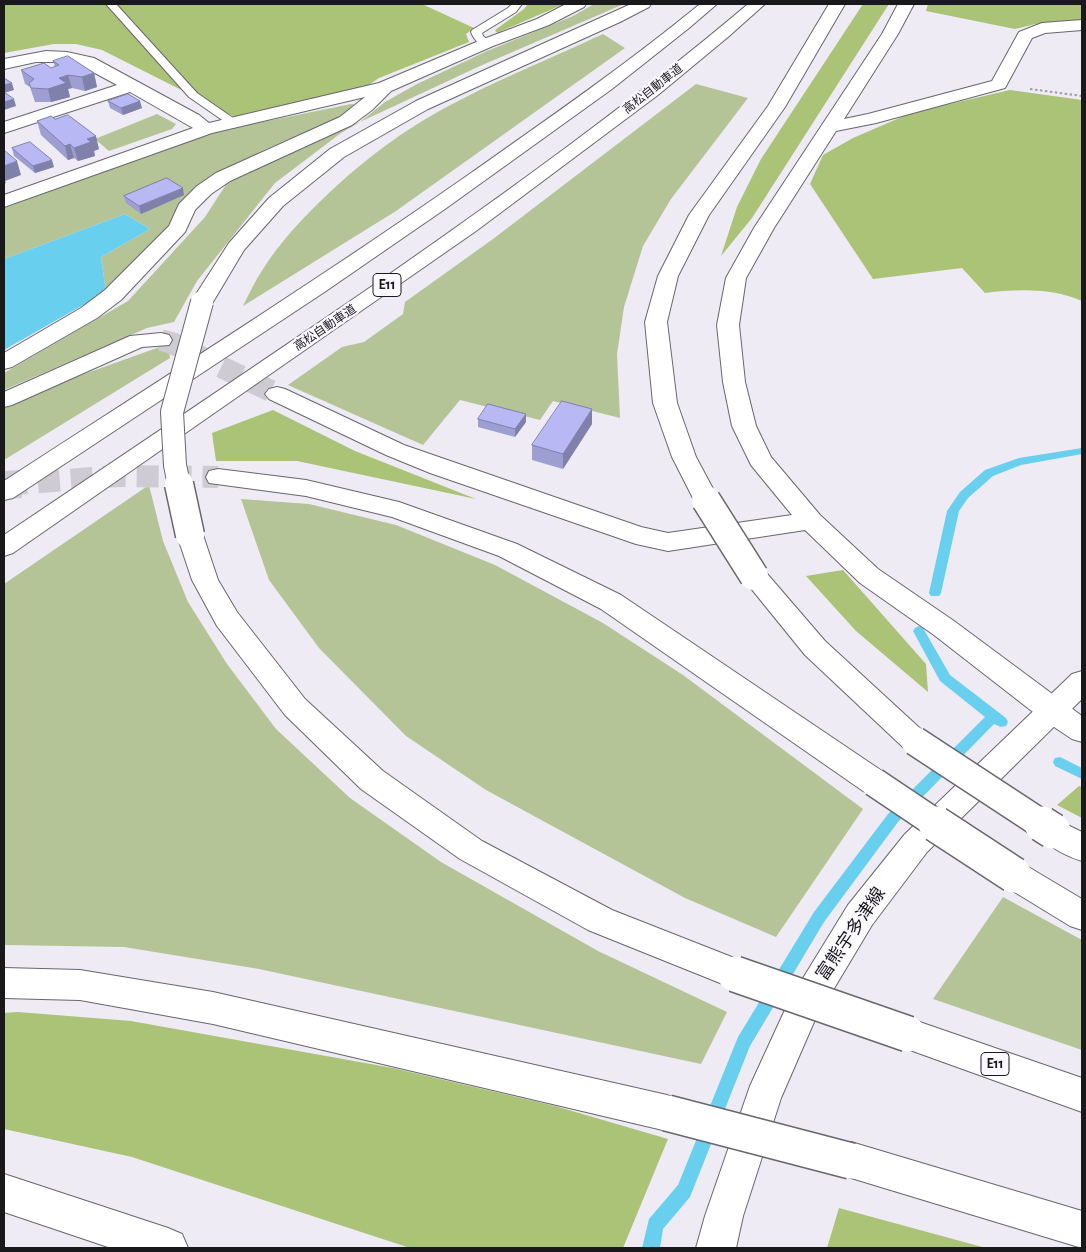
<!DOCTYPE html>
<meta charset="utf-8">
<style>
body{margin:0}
#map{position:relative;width:1086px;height:1252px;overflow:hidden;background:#eeebf4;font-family:"Alegreya Sans",sans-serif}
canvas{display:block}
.frame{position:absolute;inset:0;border:5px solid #19181b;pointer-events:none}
</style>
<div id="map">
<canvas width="1086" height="1252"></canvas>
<div class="frame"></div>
</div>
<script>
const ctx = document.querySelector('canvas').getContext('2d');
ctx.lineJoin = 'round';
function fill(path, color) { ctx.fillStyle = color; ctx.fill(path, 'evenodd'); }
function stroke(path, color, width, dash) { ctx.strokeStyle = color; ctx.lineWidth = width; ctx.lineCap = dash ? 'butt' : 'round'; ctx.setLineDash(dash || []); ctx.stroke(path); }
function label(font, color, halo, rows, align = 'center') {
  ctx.font = font + ' "Alegreya Sans","Noto Sans JP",sans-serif'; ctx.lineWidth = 4.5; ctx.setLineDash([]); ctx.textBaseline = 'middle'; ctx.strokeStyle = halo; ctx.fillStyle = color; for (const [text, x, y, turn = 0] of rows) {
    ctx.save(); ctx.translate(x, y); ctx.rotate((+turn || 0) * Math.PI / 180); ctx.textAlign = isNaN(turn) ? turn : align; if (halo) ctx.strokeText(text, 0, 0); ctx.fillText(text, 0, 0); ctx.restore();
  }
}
const green = new Path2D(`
 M594 4H624L480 66 360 122 341 133 275 183 197 281 174 322 147 328 4 390V373L128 301 205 217 227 183 275 156 321 135 360 122 385 102 417 84 487 51 573 16Z
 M603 34 625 48 396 211 243 306C249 294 255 281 263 269 294 220 359 162 408 130 466 92 539 64 603 34Z
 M696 84 748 98 671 199 643 246 624 307 617 354 620 418 553 401 540 420 460 400 423 445 288 385 342 347 364 342 403 314 405 302 493 239Z
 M351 104 358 105 340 117 266 149 200 183 179 206 172 224 106 292 101 257 150 229 125 214 4 259V208L218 131Z
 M157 114 176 124 172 129 109 151 95 139Z
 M168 344 170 358 4 460V406L59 383Z
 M149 485 163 541 188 602 227 664 276 729 350 798 441 862 598 951 727 1012 701 1064 259 969 124 947 4 945V584Z
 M241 499 309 504 396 525 495 565 603 623 683 675 863 809 776 937 685 898 486 790 406 736 319 648 269 580Z
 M1003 897 1082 940V1050L933 999Z`);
const forest = new Path2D(`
 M4 4H422L474 28 466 34 469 42 379 78 367 86 235 117 102 50 76 44H54L4 53Z
 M528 4H564L497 33 495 30 524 9Z
 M863 4H889L752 218 721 256 737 207 761 159Z
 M928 4H1082V21L1036 24 1015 29 926 11Z
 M1010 90 1082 100V301C1053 288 1016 289 985 293L962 268 873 279 810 184 823 155 853 138 911 113Z
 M273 410 355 451 476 499 297 461H216L212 433Z
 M843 570 926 664 928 692 856 631 806 576Z
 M1079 786 1082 787V818L1057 805Z
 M18 1012 131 1021 393 1068 555 1106 668 1139 623 1248H410L132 1157 4 1129V1013Z
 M839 1208 986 1248H827Z`);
const water = new Path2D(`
 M125 214 150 229 101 257 106 292 4 350V259Z`);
const stream = new Path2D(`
 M1082 448V454L1021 465 993 476 968 498 959 511 941 593 939 596H931L929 593 947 511 960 492 985 470 1019 458Z
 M919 626 923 628 950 675 1006 718 1008 722 1006 726 1001 727 994 724 898 822 824 922 750 1046 690 1197 663 1229 660 1248H642L649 1219 678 1185 738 1037 814 912 888 814 985 717 940 681 913 631 915 628Z
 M1060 757 1082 768V779L1055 766 1053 762 1055 758Z`);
const streetTunnel = new Path2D(`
 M161 340 172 343 277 394`);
const highwayTunnelFar1 = new Path2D(`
 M5 485 118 476 218 477`);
const highwayTunnel = new Path2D(`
 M4 485 21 484`);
const path = new Path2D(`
 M1030 89 1082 96`);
const lane = new Path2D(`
 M106 4H116L197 93 236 120 238 122 236 124H228L189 97Z
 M512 4H522L516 12 482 33 483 36 492 43 491 45C481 48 474 40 471 32L472 30 508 8Z`);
const street = new Path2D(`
 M566 4H586L584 7 549 25 493 46 391 91 372 110 352 125 230 181 211 194 195 210 185 232 121 300 97 318 12 367 4 369V353L81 308 105 290 169 226 179 204 197 186 216 173 340 117 365 97 212 133 4 207V195L193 128 130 92 4 133V122L117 85 82 66 67 62H36L4 69V59L46 51 67 52 94 58 199 115 209 123 379 83 481 40 537 19Z
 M898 4H914L898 34 844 119 868 114 992 81 1019 32 1042 23 1082 20V30L1045 33 1032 38 1005 88 876 123 836 131 774 228 746 278 739 325 745 382 756 426 771 457 820 515 878 569 954 621 1082 716V742L1072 739 1042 719 934 635 860 583 805 530 668 551 636 544 430 473 386 455 269 399 265 394 269 389 277 387 285 389 404 445 641 527 668 533 792 515 751 465 732 426 723 382 717 325 726 278 754 228 882 34Z
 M161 333 169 335 172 340 169 345 142 347 12 405 4 407V392L130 336Z`);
const secondary = new Path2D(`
 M1082 671V699L927 852 872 925 814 1022 781 1098 743 1216 736 1248H696L705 1216 750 1086 789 1001 848 905 905 834 1072 674Z
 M4 1174 168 1228 182 1234 188 1248H111L4 1212Z`);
const highway = new Path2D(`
 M631 4H651L649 7 620 22 428 109 344 157 283 206 244 250 210 307 202 308 194 307 191 302 229 243 269 198 330 149 416 101Z
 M700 4H717L689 28 612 89 445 209 323 293 13 498 4 500V481C161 379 318 280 471 173 549 118 627 64 700 4Z
 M748 4H765L728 37 658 95 476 231 13 553 4 556V535C130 450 256 366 381 280 506 193 631 103 748 4Z
 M829 4H845L785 107 709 215 678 276 667 322 677 403 696 457 719 500 715 506 706 508 697 506 672 457 653 403 645 322 658 276 689 215 768 106Z
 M218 469 306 480 399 502 517 544 621 595 885 773 889 782 885 791 874 794 863 791 601 609 499 556 392 517 306 496 209 483 206 477 209 471Z
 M190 526 199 529 203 535 218 580 237 612 305 699 383 771 482 841 612 910 747 963 752 974 747 985 735 989 588 930 460 859 361 789 285 715 217 626 192 580 177 535 181 529Z
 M754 567 763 569 825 641 925 733 930 741 925 749 915 753 905 749 805 655 741 576 745 569Z
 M1053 818 1082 832V861C1066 856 1045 846 1037 831L1042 822Z
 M1014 861 1025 865 1082 899V930L1070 926 1003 885 998 875 1003 865Z
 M4 968 80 970 213 992 667 1095 680 1101 685 1113 680 1125 667 1131 213 1024 80 1000 4 998Z
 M908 1018 1082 1078V1112L896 1045 890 1034 896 1023Z
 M851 1142 1082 1211V1248L838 1174 832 1161 838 1148Z`);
const highwayBridgeFar2 = new Path2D(`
 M179 485 175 465 172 412 202 302`);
const highwayBridgeFar1 = new Path2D(`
 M179 484 190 535
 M706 500 754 576
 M915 741 1043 825
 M874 782 938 825`);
const highwayBridge = new Path2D(`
 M936 824 1014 875
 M1042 824 1053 831
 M735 974 908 1034
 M667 1113 851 1161`);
const wall = new Path2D(`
 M53 61 94 73 97 87 85 91 72 88 68 89 70 97 51 102H35L30 87 25 84 21 70 51 68 55 67Z
 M108 101 142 108 123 115 110 108Z
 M37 121 99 149 94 151 95 156 78 161 74 158 68 160 41 135Z
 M12 148 54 167 35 173 14 156Z
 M184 195 141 214 126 203 124 196Z
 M526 414V422L515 437 478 427V419Z
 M592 424 563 469 532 460V445Z`);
const shadedWall = new Path2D(`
 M94 73 97 87 85 91 82 77Z
 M68 75 72 88 68 89 70 97 51 102 48 89 59 78Z
 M12 83 14 90 4 93V85Z
 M14 99 16 106 4 110V102Z
 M140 101 142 108 123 115 121 108Z
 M96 136 99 149 94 151 95 156 78 161 74 148 87 139Z
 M70 144 74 158 68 160 65 146Z
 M52 160 54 167 35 173 33 166Z
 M17 161 21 175 5 181 6 183 4 184V166Z
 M183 188 184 195 141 214 139 206Z
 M592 409V424L563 469V454Z
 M526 414V422L515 437V429Z`);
const building = new Path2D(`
 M68 56 94 73 82 77 68 75 59 78 66 83 48 89 31 88 29 83 34 79 21 70 44 63 51 68 59 65 53 61Z
 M4 78 12 83 4 85Z
 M4 92 14 99 4 102Z
 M128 94 140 101 121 108 108 101Z
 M68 115 96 136 87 139 91 142 74 148 70 144 65 146 37 121 51 116 55 119Z
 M30 142 52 160 33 166 12 148Z
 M4 150 17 161 4 166Z
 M167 178 183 188 139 206 124 196Z
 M562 401 592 409 563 454 532 445Z
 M488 404 526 414 515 429 478 419Z`);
const farStreetnames = [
 ["高松自動車道",653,89,-38],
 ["高松自動車道",325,328,-34]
];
const shields = [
 [387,285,28],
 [995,1064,28]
];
const shieldNames = [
 ["E11",387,285],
 ["E11",995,1064]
];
const nearStreetnames = [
 ["富熊宇多津線",851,934,-56]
];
fill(green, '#b5c497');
fill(forest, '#abc377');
fill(water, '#69cfef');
fill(stream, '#69cfef');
stroke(streetTunnel, '#cecbd3', 22, [22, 11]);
stroke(highwayTunnelFar1, '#cecbd3', 22, [22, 11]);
stroke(highwayTunnel, '#cecbd3', 28, [28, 14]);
stroke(lane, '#68666d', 2);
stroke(street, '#68666d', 2);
stroke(secondary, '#68666d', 2);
stroke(highway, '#68666d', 2);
stroke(path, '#9f9ca3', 2, [2.5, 2.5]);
fill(lane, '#fff');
fill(street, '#fff');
fill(secondary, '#fff');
fill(highway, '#fff');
stroke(highwayBridgeFar2, '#68666d', 24, []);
stroke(highwayBridgeFar1, '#68666d', 31, []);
stroke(highwayBridge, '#68666d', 38, []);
stroke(highwayBridgeFar2, '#fff', 22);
stroke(highwayBridgeFar1, '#fff', 28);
stroke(highwayBridge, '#fff', 35);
fill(wall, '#9d9ed2');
fill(shadedWall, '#8081ab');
fill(building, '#b7b8f4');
stroke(building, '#8081ab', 1);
label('12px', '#19181b', '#fbf9ff', farStreetnames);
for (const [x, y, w] of shields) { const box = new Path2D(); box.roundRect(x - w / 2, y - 11.5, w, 23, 4); ctx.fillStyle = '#fbf9ff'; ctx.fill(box); stroke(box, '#19181b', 1); }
label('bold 14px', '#19181b', null, shieldNames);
label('18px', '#19181b', '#fbf9ff', nearStreetnames);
</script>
